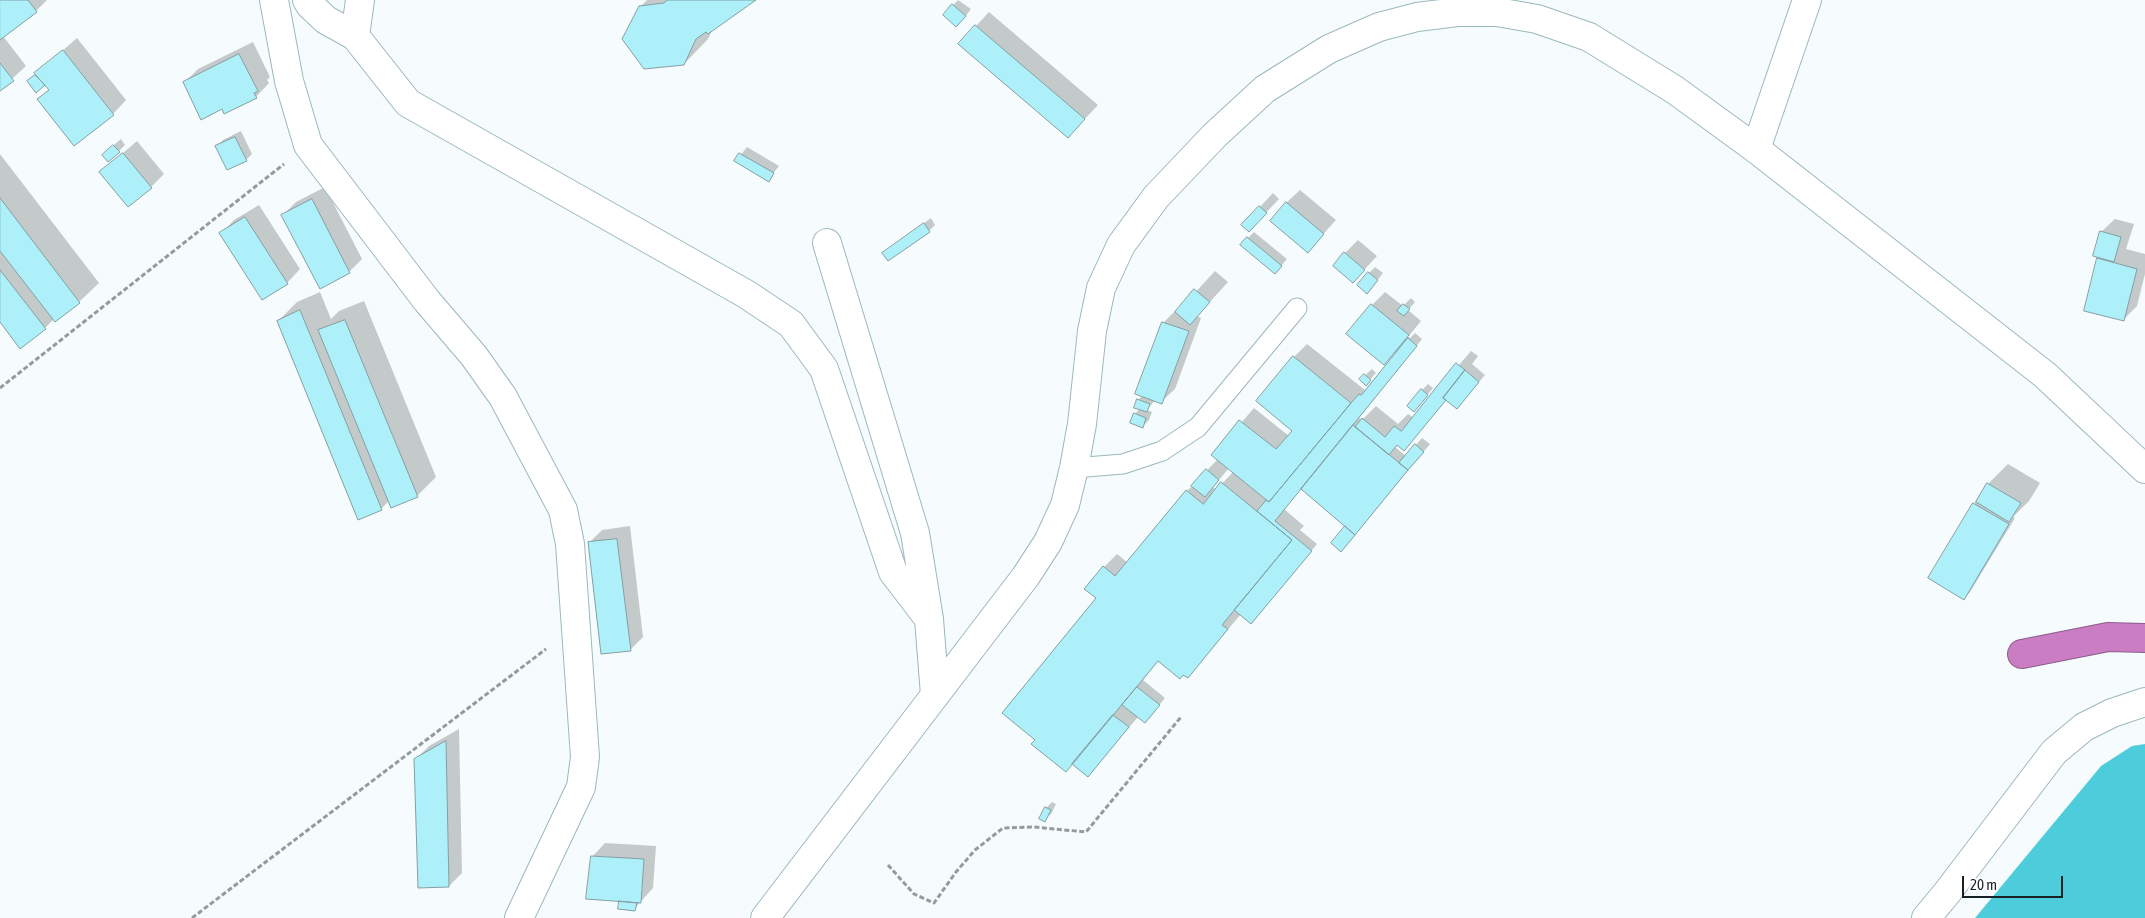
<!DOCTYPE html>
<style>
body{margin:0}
#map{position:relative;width:2145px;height:918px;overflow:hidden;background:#f6fcfd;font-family:"Asap Condensed",sans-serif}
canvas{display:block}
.scale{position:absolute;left:1962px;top:876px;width:101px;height:22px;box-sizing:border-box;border:2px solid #172224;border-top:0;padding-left:6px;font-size:15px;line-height:18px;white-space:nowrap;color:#172224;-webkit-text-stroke:4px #fff;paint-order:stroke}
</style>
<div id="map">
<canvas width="2145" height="918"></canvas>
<div class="scale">20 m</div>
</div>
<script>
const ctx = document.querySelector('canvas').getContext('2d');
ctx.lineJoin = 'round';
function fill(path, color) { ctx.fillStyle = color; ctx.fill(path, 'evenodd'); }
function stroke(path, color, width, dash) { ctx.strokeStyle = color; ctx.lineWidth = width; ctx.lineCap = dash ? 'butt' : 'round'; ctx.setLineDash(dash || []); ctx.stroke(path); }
const water = new Path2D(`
 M2145 744V918H1975L2101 766 2132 746Z`);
const shadow = new Path2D(`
 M0 0H47L36 11 3 36 26 66 0 90Z
 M647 0H755L713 29 708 39 684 64 640 7Z
 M958 0 971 9 963 19 953 5Z
 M989 12 1098 105 1081 123 976 26Z
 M77 38 126 100 113 114 74 144 39 99 49 89 45 84 28 81Z
 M253 42 270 77 267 80 269 83 256 97 222 108 184 83 198 69Z
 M241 131 252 154 246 160 217 146 223 140Z
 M121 139 125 145 119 151 110 148Z
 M137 141 164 174 151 187 101 172Z
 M747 147 779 166 768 180 736 161Z
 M0 154 99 283 79 302 55 321 54 319 45 328 0 320Z
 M325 187 362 259 349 272 283 215 296 202Z
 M1300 190 1336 220 1308 251 1286 203Z
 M1273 193 1279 199 1262 217 1243 225Z
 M259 205 300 269 287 283 221 234 234 220Z
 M931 218 935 225 929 231 884 253Z
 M2115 219 2134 224 2126 249 2145 254V274L2137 306 2123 320 2086 310 2099 258 2101 232Z
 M1254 232 1287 259 1281 266 1248 238Z
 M1358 240 1377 256 1353 282 1345 253Z
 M1375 267 1383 273 1373 286 1369 273Z
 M1215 271 1228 282 1197 316 1201 318 1175 389 1161 402 1155 400 1147 410 1152 412 1149 420 1143 426 1135 414 1140 408 1138 400 1143 395 1137 393 1164 322 1177 309 1179 310Z
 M320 292 331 319 339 311 364 301 436 477 417 496 389 501 381 509 278 321 297 302Z
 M1385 292 1403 306 1411 298 1415 302 1408 310 1421 321 1408 337 1410 338 1415 333 1422 339 1359 418 1362 420 1376 406 1398 424 1408 414 1414 418 1471 351 1478 356 1472 364 1485 375 1463 401 1447 399 1404 449 1398 444 1395 447 1406 456 1422 438 1430 444 1347 544V526L1301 488 1284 509 1304 526 1300 530 1317 544 1257 616 1241 614 1188 677 1159 660 1143 680 1165 698 1151 715 1138 717 1088 775 1037 739 1098 598 1104 567 1117 554 1128 563 1187 491 1218 459 1213 455 1254 408 1289 436 1293 430 1294 357 1307 344 1365 390 1397 353 1396 352 1384 363 1372 305ZM1229 468 1233 472 1216 490 1213 487Z
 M1372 369 1376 373 1366 384 1361 379Z
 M1428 384 1433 388 1420 404 1422 390Z
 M2008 464 2040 483 2029 501 2013 517 2015 518 1970 592 1964 598 1974 504 1988 484Z
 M630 526 643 637 630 650 589 543 602 530Z
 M459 729 462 873 449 886 415 760 429 746Z
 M1052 802 1056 804 1051 814 1044 820 1046 808Z
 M605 843 656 846 653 888 634 909 621 900 592 857Z`);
const building = new Path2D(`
 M0 0H28L37 12 0 40Z
 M667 0H756L708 34 706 32 696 39 684 65 644 69 622 39 639 6 664 3Z
 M952 4 966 16 956 27 943 15Z
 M975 25 1085 119 1068 138 958 44Z
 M63 50 114 115 74 146 37 99 49 90 34 73Z
 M239 54 258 91 254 93 257 98 224 114 222 109 201 120 183 82Z
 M0 63 14 81 0 91Z
 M35 75 45 85 36 93 27 81Z
 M235 137 247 161 227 170 215 146Z
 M113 145 120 152 108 162 102 155Z
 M123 153 152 188 128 207 99 172Z
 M739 153 774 173 769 182 734 161Z
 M0 198 80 303 55 322 0 251Z
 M312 199 350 273 320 289 281 215Z
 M1286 202 1324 234 1308 253 1270 221Z
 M1259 206 1267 213 1249 232 1241 225Z
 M245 217 288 284 262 300 219 233Z
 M924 223 930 232 888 261 882 253Z
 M2100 231 2121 237 2114 262 2093 256Z
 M1247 237 1282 266 1275 274 1240 245Z
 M1344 252 1365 270 1353 283 1333 266Z
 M2097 258 2137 269 2124 321 2084 311Z
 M0 270 46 329 20 349 0 322Z
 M1368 272 1378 280 1367 294 1357 285Z
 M1194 289 1210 302 1190 325 1175 312Z
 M1371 304 1409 335 1384 365 1346 334Z
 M1403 304 1410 309 1404 316 1397 311Z
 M300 310 382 510 358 520 277 321Z
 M345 320 418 497 391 508 318 330Z
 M1162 322 1189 331 1162 404 1135 394Z
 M1408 338 1417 346 1275 521 1312 551 1251 624 1234 610 1292 540 1257 511 1266 500 1269 502 1351 403 1359 394 1361 395Z
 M1293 356 1351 403 1269 502 1211 455 1239 420 1276 449 1292 431 1256 401Z
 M1456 363 1465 370 1443 398 1446 400 1404 451 1397 445 1389 455 1355 427 1362 418 1385 437 1394 426 1401 431Z
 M1465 370 1479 382 1457 409 1443 398Z
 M1364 374 1371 380 1366 386 1359 379Z
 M1421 389 1428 395 1414 412 1407 406Z
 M1137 399 1150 404 1147 412 1134 408Z
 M1134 413 1146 418 1143 428 1130 423Z
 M1353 425 1408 470 1355 535 1301 489Z
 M1415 444 1424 452 1408 470 1399 463Z
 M1206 469 1219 480 1205 497 1191 486Z
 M1221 482 1292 540 1222 625 1228 629 1188 678 1183 675 1180 679 1158 661 1066 772 1031 744 1035 740 1002 713 1096 598 1084 589 1103 566 1115 576 1186 490 1203 504Z
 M1987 483 2021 503 2009 522 1976 502Z
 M1973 503 2009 524 1964 600 1928 578Z
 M1345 526 1355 535 1341 552 1331 543Z
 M617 539 631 651 601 654 588 542Z
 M1137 687 1160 705 1145 723 1122 705Z
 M1113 715 1129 727 1088 777 1072 764Z
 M446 741 449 887 418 888 414 759Z
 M1045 807 1051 810 1045 822 1039 819Z
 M591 856 644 859 641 903 586 899Z
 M619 901 637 903 635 911 618 909Z`);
const path = new Path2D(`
 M0 388 284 164
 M888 865 914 894 934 903 956 872 975 850 1003 828 1034 827 1086 832 1181 717
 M192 918 546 649`);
const service = new Path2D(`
 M1074 468 1123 464 1162 451 1198 427 1297 308`);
const minor = new Path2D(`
 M274 0 289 81 308 145 427 301 474 356 503 397 563 510 570 544 585 757 581 787 519 918
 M307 0 310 5 326 20 355 36 408 103 746 294 791 324 824 369 893 572 929 619
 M355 36 360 0
 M1756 149 1807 0
 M827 243 915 533 929 619 935 695
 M1926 918 1946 894 2054 752 2084 727 2112 713 2145 702`);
const tertiary = new Path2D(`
 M765 918 1026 576 1048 542 1065 505 1074 468 1082 424 1092 331 1101 288 1121 245 1156 197 1215 135 1265 89 1329 49 1379 27 1417 17 1457 12H1497L1537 19 1589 37 1675 90 1756 149 2045 375 2145 469`);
const motorway = new Path2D(`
 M2022 654 2108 637 2145 638`);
fill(water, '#4dccdc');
fill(shadow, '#0003');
fill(building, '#aef0fa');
stroke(building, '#829fa3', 1);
stroke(service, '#9bb8bd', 21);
stroke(minor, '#9bb8bd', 30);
stroke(tertiary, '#9bb8bd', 30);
stroke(motorway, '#8b5d8b', 30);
stroke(path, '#939b9d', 3, [5, 2.5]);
stroke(service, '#fff', 19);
stroke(minor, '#fff', 28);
stroke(tertiary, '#fff', 28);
stroke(motorway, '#ca7dc3', 28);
</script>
